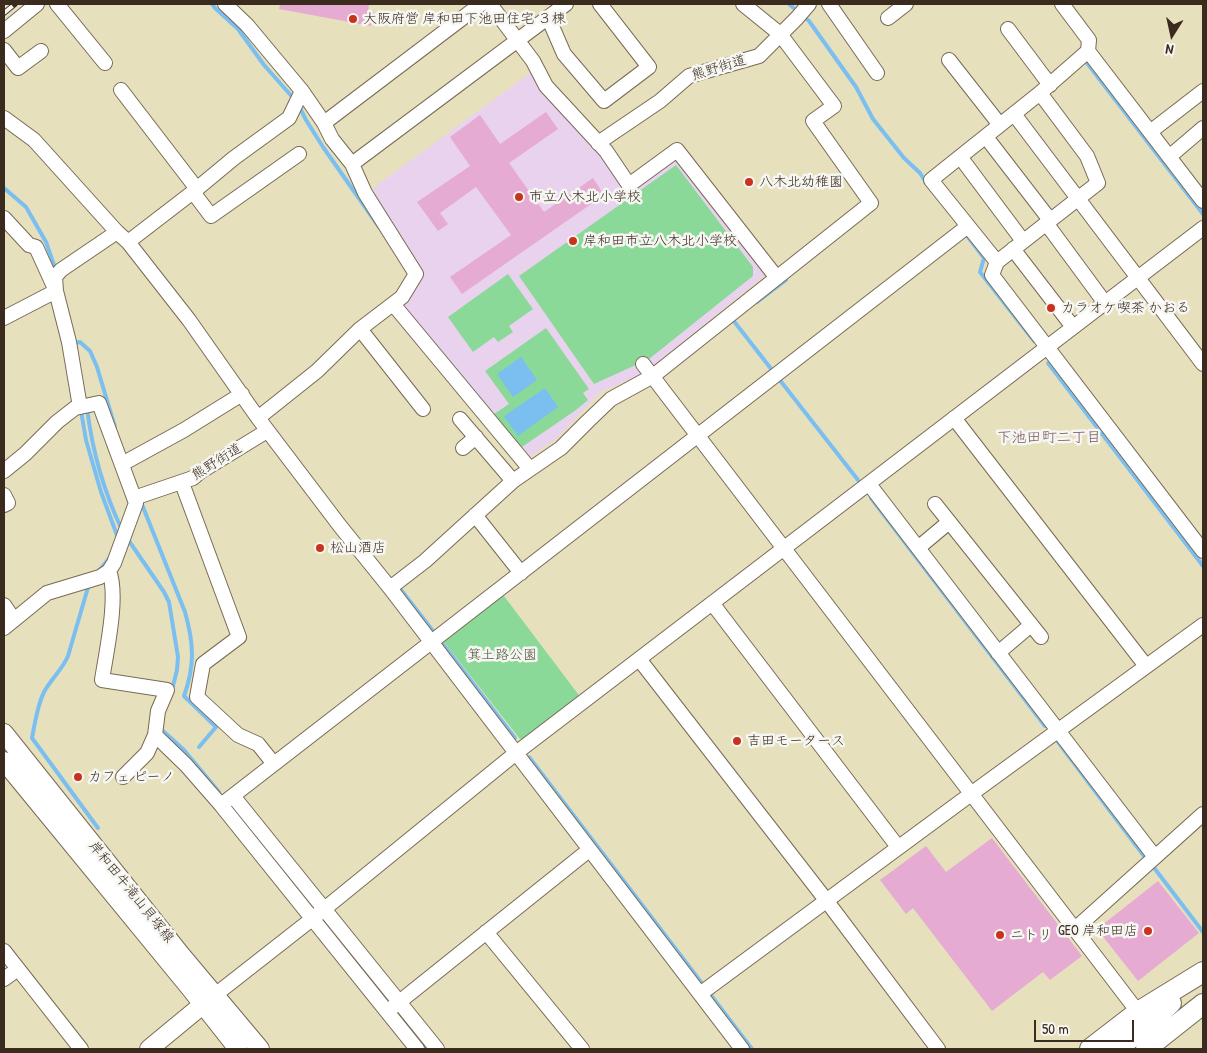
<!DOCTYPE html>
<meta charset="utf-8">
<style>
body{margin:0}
#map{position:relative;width:1207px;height:1053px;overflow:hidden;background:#e7e0bd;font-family:"Patrick Hand",sans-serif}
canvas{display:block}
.frame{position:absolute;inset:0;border:5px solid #3b2a1e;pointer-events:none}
.north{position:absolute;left:1147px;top:10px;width:50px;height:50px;-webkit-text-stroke:4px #f6f6f2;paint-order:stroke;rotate:190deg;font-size:14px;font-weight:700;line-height:20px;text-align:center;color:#3b2a1e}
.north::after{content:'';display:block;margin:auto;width:18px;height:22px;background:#3b2a1e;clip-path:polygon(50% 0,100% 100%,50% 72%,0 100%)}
.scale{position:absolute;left:1034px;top:1020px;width:100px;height:22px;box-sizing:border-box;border:2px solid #3b2a1e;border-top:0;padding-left:6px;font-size:15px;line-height:18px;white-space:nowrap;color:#3b2a1e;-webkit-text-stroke:4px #f6f6f2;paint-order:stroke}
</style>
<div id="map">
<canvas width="1207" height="1053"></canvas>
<div class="frame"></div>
<div class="north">N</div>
<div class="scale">50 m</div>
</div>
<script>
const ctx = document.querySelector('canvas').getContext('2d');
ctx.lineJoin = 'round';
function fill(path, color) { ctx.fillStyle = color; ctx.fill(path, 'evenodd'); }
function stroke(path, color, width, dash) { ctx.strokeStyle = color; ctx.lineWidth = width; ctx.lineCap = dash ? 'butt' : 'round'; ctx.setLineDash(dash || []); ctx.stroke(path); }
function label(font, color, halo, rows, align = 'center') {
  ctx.font = font + ' "Patrick Hand","Klee One",sans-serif'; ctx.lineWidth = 5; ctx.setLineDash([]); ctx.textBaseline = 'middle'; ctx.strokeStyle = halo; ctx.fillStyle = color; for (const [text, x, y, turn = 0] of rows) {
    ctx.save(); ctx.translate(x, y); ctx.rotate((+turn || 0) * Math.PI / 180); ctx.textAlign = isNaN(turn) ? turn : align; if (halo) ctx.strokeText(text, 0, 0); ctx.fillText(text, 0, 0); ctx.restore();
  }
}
const built = new Path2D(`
 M533 71 604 153 629 191 679 156 769 272 644 373 601 392 556 439 526 459 396 305 422 272 382 210 373 188Z`);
const green = new Path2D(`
 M676 165 753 267V276L649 359 594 384 519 276Z
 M508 274 533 309 509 326 513 332 498 342 494 337 473 352 448 317Z
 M546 328 589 389 583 393 588 400 576 410 519 449 491 416 509 404 485 371Z
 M501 592 581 698 527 740 520 739 444 642V637Z`);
const water = new Path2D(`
 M521 357 537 380 513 397 497 374Z
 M545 388 558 407 518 436 504 416Z`);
const stream = new Path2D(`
 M212 4 215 8 238 29 264 65 295 100
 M789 4 809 21 856 87 873 119 904 158 920 173 927 184
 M1087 56V63L1203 214
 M299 106 306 120 323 147 379 227
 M4 188 26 207 46 242 56 271
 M968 237 984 258 980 272 1034 341
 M757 302 786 280 783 277
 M733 320 772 370
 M76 343 80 342 90 351 97 367 115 427
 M1048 363 1203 566
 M779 379 858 480
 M87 408C92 449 104 492 122 530
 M81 411 86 440 101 492 118 538
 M871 498 1045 726
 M141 502 185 612C194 644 195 665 184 696L216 727 199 747
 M127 538 164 592 169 602 178 657 177 670 172 690
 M98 572 111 556
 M89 584 68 656C62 670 51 679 44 692 37 706 35 723 32 738L98 828
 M398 586 433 631
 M442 643 515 738
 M161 726 162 730 184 750 219 792
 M1058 742 1144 856
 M529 757 704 986
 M1155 869 1203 932
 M328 927 391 1005
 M710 994 752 1049
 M395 1010 427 1049`);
const building = new Path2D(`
 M280 4H369L368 12H374L371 26 279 9Z
 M546 112 558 129 509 163 544 212 593 178 604 195 462 294 450 277 511 235 476 187 440 213 448 224 438 231 417 202 470 166 450 137 480 115 500 144Z
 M992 838 1082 956 1050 980 1043 972 992 1011 913 908 906 914 880 880 926 846 946 872Z
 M1158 881 1199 933 1138 981 1097 929Z`);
const minor = new Path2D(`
 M57 4 105 63
 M225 4 247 25 302 91 324 123 332 139 352 164 365 193 416 274 402 297 360 329 317 371 258 418
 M490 4 533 61 546 86 606 151 629 185 677 150 777 278
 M829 4 877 73
 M1062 4 1089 40 1088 51 1040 93 931 180 997 262 992 275 1203 551
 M548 17 564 54 604 101 649 67 600 4
 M888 18 906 4
 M1008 29 1050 85
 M4 31 37 4
 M4 50 18 68 41 51
 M1088 51 1203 201
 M949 60 1000 125
 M121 90 197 189
 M1014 114 1203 364
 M4 118 34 140 117 232 128 242 189 320 258 418 340 526 390 588 742 1049
 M324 123 481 4
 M1150 132 1203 91
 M986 137 1050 220
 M598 143 660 101 689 76 759 56 797 18 809 4
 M1169 157 1203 128
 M961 158 1023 241
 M352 164 566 4
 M193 192 211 216 299 154
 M4 218 29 245 36 247 56 291 69 342 80 407
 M1046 223 1105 303
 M128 242 193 192 234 158 289 118 302 91
 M1013 249 1073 327
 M997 262 1098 183 1087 156 1040 93
 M393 304 530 469
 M4 318 56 291 55 277 61 270 117 232
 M360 329 423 409
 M643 364 1138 1012
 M954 418 1146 666
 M460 419 513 481
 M463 448 476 437
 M122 464 184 430 242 394
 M4 471 25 454 57 422 75 408 99 403 136 503 114 563 109 571 100 577 47 593 4 628
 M182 483 239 637 203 664 197 697 238 735 258 744 274 764
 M869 484 1155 857
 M4 495 8 503 4 505
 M134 498 193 478 200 472 267 431
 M935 504 1041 637
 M475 515 521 573
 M918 548 949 522
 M109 571C119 596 106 653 102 680L167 690 158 711 155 735
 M390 588 425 561 513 481 561 448 588 421 611 399 653 376 871 203 813 121 834 106 780 34 743 4
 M712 603 898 847
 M4 605 14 620
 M998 653 1031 625
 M639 659 826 900 938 1049
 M123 777 147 753 155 735 186 765 221 805 417 1049
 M233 796 437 1049
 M221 805 968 226
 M1075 929 1203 814
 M486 932 582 1049
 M4 951 81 1049
 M4 979 18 969
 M700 994 971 794 1203 625
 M215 995 312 919 516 753 1203 228
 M393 1007 589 850`);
const major = new Path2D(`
 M4 733 182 956 260 1049
 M4 761 190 988 238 1049
 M149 1049 212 997`);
const highway = new Path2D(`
 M1090 1049 1138 1012 1203 972
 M1117 1049 1146 1026 1171 1003
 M1146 1049 1203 1004`);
const rail = new Path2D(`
 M4 13 15 4`);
const markers = [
 [353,19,5,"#c8321e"],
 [749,182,5,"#c8321e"],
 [519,197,5,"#c8321e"],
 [573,241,5,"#c8321e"],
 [1051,308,5,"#c8321e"],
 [320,548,5,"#c8321e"],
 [737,741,5,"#c8321e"],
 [78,777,5,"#c8321e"],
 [1148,931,5,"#c8321e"],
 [1000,935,5,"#c8321e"]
];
const poiNames = [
 ["大阪府営 岸和田下池田住宅 ３棟",363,19],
 ["八木北幼稚園",759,182],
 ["市立八木北小学校",529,197],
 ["岸和田市立八木北小学校",583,241],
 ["カラオケ喫茶 かおる",1061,308],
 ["松山酒店",330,548],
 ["吉田モータース",747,741],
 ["カフェ ピーノ",88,777],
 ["GEO 岸和田店",1138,931,"right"],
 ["ニトリ",1010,935]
];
const streetNames = [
 ["熊野街道",719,68,-17],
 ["熊野街道",217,462,-32],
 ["岸和田牛滝山貝塚線",131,892,51]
];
const parkNames = [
 ["箕土路公園",502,655]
];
const neighbourhoodNames = [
 ["下池田町二丁目",1049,438]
];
fill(built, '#e9d2ed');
fill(green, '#8bd998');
fill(water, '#7abff0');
stroke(stream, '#7abff0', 4);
fill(building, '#e6abd3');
stroke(minor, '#776a56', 16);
stroke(major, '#776a56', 20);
stroke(highway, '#776a56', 22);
stroke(minor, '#fff', 14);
stroke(major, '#fff', 18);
stroke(highway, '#fff', 20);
stroke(rail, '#3b2a1e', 5.5);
stroke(rail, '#f6f6f2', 4, [11]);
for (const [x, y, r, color] of markers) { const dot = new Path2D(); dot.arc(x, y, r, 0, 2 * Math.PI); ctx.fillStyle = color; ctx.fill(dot); stroke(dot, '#f6f6f2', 2); }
label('14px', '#3b2a1e', '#f6f6f2', poiNames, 'left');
label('14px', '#3b2a1e', '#f6f6f2', streetNames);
label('14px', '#4f563c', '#f6f6f2', parkNames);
label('15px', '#77575d', '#f6f6f2', neighbourhoodNames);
</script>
